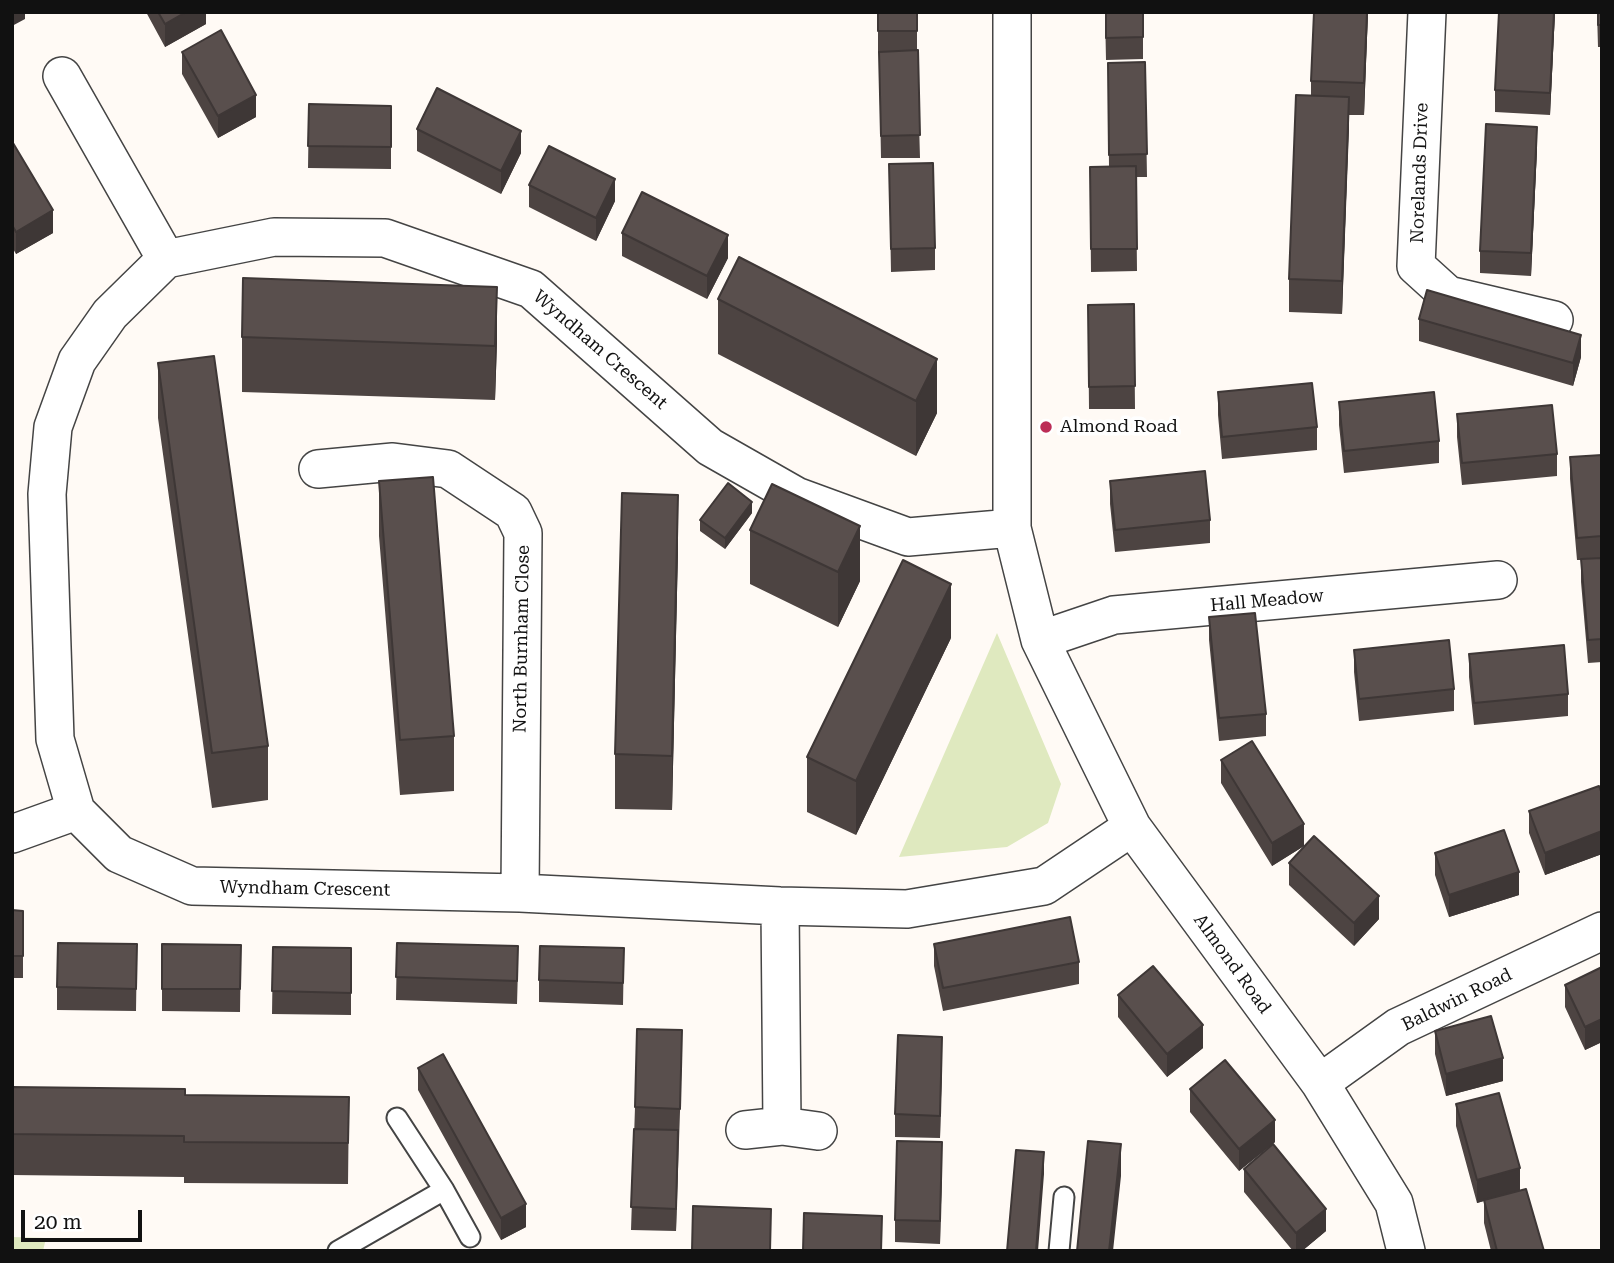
<!DOCTYPE html>
<style>
body{margin:0}
#map{position:relative;width:1614px;height:1263px;overflow:hidden;background:#fffaf5;font-family:"Roboto Serif",serif}
canvas{display:block}
.frame{position:absolute;inset:0;border:14px solid #111;pointer-events:none}
.scale{position:absolute;left:21px;top:1210px;width:121px;height:32px;box-sizing:border-box;border:4px solid #111;border-top:0;padding-left:9px;font-size:21px;line-height:24px;white-space:nowrap;color:#111;-webkit-text-stroke:5px #fff;paint-order:stroke}
</style>
<div id="map">
<canvas width="1614" height="1263"></canvas>
<div class="frame"></div>
<div class="scale">20 m</div>
</div>
<script>
const ctx = document.querySelector('canvas').getContext('2d');
ctx.lineJoin = 'round';
function fill(path, color) { ctx.fillStyle = color; ctx.fill(path, 'evenodd'); }
function stroke(path, color, width, dash) { ctx.strokeStyle = color; ctx.lineWidth = width; ctx.lineCap = dash ? 'butt' : 'round'; ctx.setLineDash(dash || []); ctx.stroke(path); }
function label(font, color, halo, rows, align = 'center') {
  ctx.font = font + ' "Roboto Serif",serif'; ctx.lineWidth = 7; ctx.setLineDash([]); ctx.textBaseline = 'middle'; ctx.strokeStyle = halo; ctx.fillStyle = color; for (const [text, x, y, turn = 0] of rows) {
    ctx.save(); ctx.translate(x, y); ctx.rotate((+turn || 0) * Math.PI / 180); ctx.textAlign = isNaN(turn) ? turn : align; if (halo) ctx.strokeText(text, 0, 0); ctx.fillText(text, 0, 0); ctx.restore();
  }
}
const green = new Path2D(`
 M997 633 1061 784 1048 823 1007 847 899 857Z
 M12 1237 46 1238 43 1251H12Z`);
const service = new Path2D(`
 M397 1118 444 1190 470 1237
 M338 1251 444 1190
 M1059 1251 1064 1197`);
const minor = new Path2D(`
 M1012 12V528L1040 640 1132 827 1320 1083 1394 1203 1406 1251
 M1427 12 1416 266 1448 295 1554 320
 M62 76 166 259
 M318 469 393 462 448 469 513 512 523 533 520 893
 M1012 528 908 537 796 496 710 447 531 289 385 238 274 237 166 259 110 314 77 361 53 427 47 494 55 739 76 811 119 854 192 886 520 893 780 906 907 909 1044 886 1132 827
 M1040 640 1114 615 1498 580
 M12 834 76 811
 M780 906 782 1126
 M1320 1083 1398 1027 1602 931
 M745 1130 782 1126 818 1131`);
const wall = new Path2D(`
 M146 12H206V24L165 47Z
 M878 12H917V51L920 158H881L879 53H878Z
 M1105 12H1143V59L1106 60Z
 M1368 12 1364 115H1349L1342 314 1289 312V279L1311 96V81Z
 M1499 12H1555L1550 115 1495 112V90Z
 M1597 12H1602V47H1598Z
 M182 52 256 117 218 138 182 74Z
 M1145 62 1147 177H1136L1137 271 1091 272 1090 167H1109L1108 63Z
 M309 104 391 106V169L308 168Z
 M417 129 521 153 501 194 417 151Z
 M12 143 53 233 16 254 12 247Z
 M1537 149 1531 276 1480 273V251Z
 M889 164 935 248V270L891 272Z
 M529 185 615 201 596 241 529 207Z
 M622 233 728 258 707 299 622 256Z
 M739 257 937 413 916 456 718 354V299Z
 M1134 304 1135 409H1089L1088 305Z
 M1419 319 1581 357 1573 386 1419 341Z
 M242 337 497 342 495 400 242 392Z
 M158 363 268 746V800L212 808 158 418Z
 M1218 392 1317 427V450L1222 459 1218 415Z
 M1339 402 1439 441V463L1344 473 1339 425Z
 M1457 414 1557 454V476L1462 485 1457 437Z
 M1602 455V662L1588 663 1581 582V560H1577L1570 479V457Z
 M379 481 454 736V791L400 795 379 536Z
 M1110 481 1210 520V543L1115 552 1110 504Z
 M752 513 725 549 700 531V520Z
 M750 530 860 581 838 627 750 584Z
 M678 549 672 810 615 809V754Z
 M1209 617 1266 714V736L1219 741 1209 640Z
 M951 638 856 835 807 812V757Z
 M1354 650 1454 689V711L1359 721 1354 672Z
 M1469 654 1568 694V716L1474 725 1469 677Z
 M1221 760 1304 846 1272 866 1221 783Z
 M1602 794V854L1545 875 1529 833V811Z
 M1435 853 1519 895 1449 917 1435 875Z
 M1289 863 1379 919 1354 946 1289 885Z
 M12 910 23 911V978H12Z
 M397 943 518 969 517 1004 396 1000Z
 M137 944 136 1011 57 1010V987Z
 M162 944 241 945 240 1012 162 1011Z
 M934 944 1079 962V984L943 1011 934 966Z
 M273 947 351 948V1015L272 1014Z
 M624 948 623 1005 539 1002V980Z
 M1602 967V1042L1585 1050 1565 1007V985Z
 M1118 995 1203 1048 1167 1077 1118 1017Z
 M1435 1031 1503 1081 1446 1096 1435 1054Z
 M682 1052 676 1231 631 1230 635 1107Z
 M942 1059 940 1138 895 1137V1114Z
 M418 1068 526 1227 501 1240 418 1090Z
 M12 1087 185 1095 349 1097 348 1184 184 1183V1177L12 1175Z
 M1190 1089 1275 1142 1239 1171 1190 1112Z
 M1456 1104 1520 1190 1544 1251H1491L1484 1223V1201L1477 1203 1456 1126Z
 M942 1165 940 1244 895 1242V1220Z
 M1244 1169 1326 1231 1302 1251H1293L1244 1192Z`);
const shadedWall = new Path2D(`
 M12 12H25V19L12 26Z
 M186 12H206V24L165 47V24Z
 M1367 12H1368L1364 115V83Z
 M1554 12H1555L1550 115V93Z
 M256 95V117L218 138V116Z
 M1349 97V129L1342 314V281Z
 M1537 127V149L1531 276V253Z
 M521 131V153L501 194V171Z
 M615 179V201L596 241V218Z
 M53 210V233L16 254V232Z
 M728 235V258L707 299V276Z
 M497 287V342L495 400V346Z
 M1581 335V357L1573 386V363Z
 M937 359V413L916 456V401Z
 M678 495V549L672 810V756Z
 M752 502V513L725 549V538Z
 M860 526V581L838 627V572Z
 M951 584V638L856 835V781Z
 M1304 824V846L1272 866V843Z
 M1602 831V854L1545 875V853Z
 M1519 872V895L1449 917V895Z
 M1379 896V919L1354 946V923Z
 M1602 1019V1042L1585 1050V1027Z
 M1203 1025V1048L1167 1077V1054Z
 M942 1037V1059L940 1138V1116Z
 M1503 1058V1081L1446 1096V1074Z
 M1275 1120V1142L1239 1171V1149Z
 M678 1130V1153L676 1231V1209Z
 M942 1142V1165L940 1244V1221Z
 M1121 1144V1176L1113 1251H1109Z
 M1044 1152V1174L1038 1251H1036Z
 M1520 1168V1190L1477 1203V1180Z
 M526 1204V1227L501 1240V1218Z
 M1326 1209V1231L1302 1251H1296V1233Z`);
const building = new Path2D(`
 M158 12H186L165 24Z
 M878 12H917V31H878Z
 M1106 12H1143V37L1106 38Z
 M1314 12H1367L1364 83 1311 81Z
 M1499 12H1554L1550 93 1495 90Z
 M1598 12H1602V25H1598Z
 M221 30 256 95 218 116 182 52Z
 M918 50 920 135 881 136 879 52Z
 M1145 62 1147 154 1109 155 1108 63Z
 M437 88 521 131 501 171 417 129Z
 M1296 95 1349 97 1342 281 1289 279Z
 M309 104 391 106V147L308 146Z
 M1486 124 1537 127 1531 253 1480 251Z
 M12 143H13L53 210 16 232 12 225Z
 M549 146 615 179 596 218 529 185Z
 M933 163 935 248 891 249 889 164Z
 M1136 166 1137 249H1091L1090 167Z
 M642 192 728 235 707 276 622 233Z
 M739 257 937 359 916 401 718 299Z
 M243 278 497 287 495 346 242 337Z
 M1427 290 1581 335 1573 363 1419 319Z
 M1134 304 1135 386 1089 387 1088 305Z
 M214 356 268 746 212 753 158 363Z
 M1312 383 1317 427 1222 437 1218 392Z
 M1434 392 1439 441 1344 451 1339 402Z
 M1552 405 1557 454 1462 463 1457 414Z
 M1602 455V536L1577 538 1570 457Z
 M1205 471 1210 520 1115 530 1110 481Z
 M433 477 454 736 400 740 379 481Z
 M728 483 752 502 725 538 700 520Z
 M772 484 860 526 838 572 750 530Z
 M622 493 678 495 672 756 615 754Z
 M1602 558V639L1588 640 1581 559Z
 M903 560 951 584 856 781 807 757Z
 M1255 613 1266 714 1219 718 1209 617Z
 M1449 640 1454 689 1359 699 1354 650Z
 M1564 645 1568 694 1474 703 1469 654Z
 M1252 741 1304 824 1272 843 1221 760Z
 M1599 786 1602 794V831L1545 853 1529 811Z
 M1504 830 1519 872 1449 895 1435 853Z
 M1314 836 1379 896 1354 923 1289 863Z
 M12 910 23 911V956H12Z
 M1070 917 1079 962 943 988 934 944Z
 M58 943 137 944 136 989 57 987Z
 M397 943 518 946 517 981 396 977Z
 M162 944 241 945 240 989H162Z
 M540 946 624 948 623 983 539 980Z
 M273 947 351 948V993L272 991Z
 M1153 966 1203 1025 1167 1054 1118 995Z
 M1602 967V1019L1585 1027 1565 985Z
 M1491 1016 1503 1058 1446 1074 1435 1031Z
 M637 1029 682 1030 680 1109 635 1107Z
 M898 1035 942 1037 940 1116 895 1114Z
 M443 1054 526 1204 501 1218 418 1068Z
 M1225 1060 1275 1120 1239 1149 1190 1089Z
 M12 1087 185 1089V1095L349 1097 348 1143 184 1142V1136L12 1134Z
 M1499 1093 1520 1168 1477 1180 1456 1104Z
 M634 1129 678 1130 676 1209 631 1207Z
 M897 1141 942 1142 940 1221 895 1220Z
 M1088 1141 1121 1144 1109 1251H1077Z
 M1273 1144 1326 1209 1296 1233 1244 1169Z
 M1016 1150 1044 1152 1036 1251H1007Z
 M1526 1189 1544 1251H1497L1484 1200Z
 M693 1206 771 1209 770 1251H692Z
 M804 1213 882 1216 881 1251H803Z`);
const markers = [
 [1046,427,7,"#bc2d56"]
];
const streetNames = [
 ["Norelands Drive",1420,173,-88],
 ["Wyndham Crescent",600,350,41],
 ["Hall Meadow",1267,601,-5],
 ["North Burnham Close",522,639,-89],
 ["Wyndham Crescent",305,889,1],
 ["Almond Road",1232,964,54],
 ["Baldwin Road",1457,1000,-26]
];
const poiNames = [
 ["Almond Road",1060,427]
];
fill(green, '#dfe9bf');
stroke(service, '#444', 23);
stroke(minor, '#444', 40);
stroke(service, '#fff', 19);
stroke(minor, '#fff', 37);
fill(wall, '#4d4442');
fill(shadedWall, '#3e3736');
fill(building, '#594f4d');
stroke(building, '#3e3736', 2);
for (const [x, y, r, color] of markers) { const dot = new Path2D(); dot.arc(x, y, r, 0, 2 * Math.PI); ctx.fillStyle = color; ctx.fill(dot); stroke(dot, '#fff', 2.5); }
label('18px', '#111', '#fff', streetNames);
label('18px', '#111', '#fff', poiNames, 'left');
</script>
